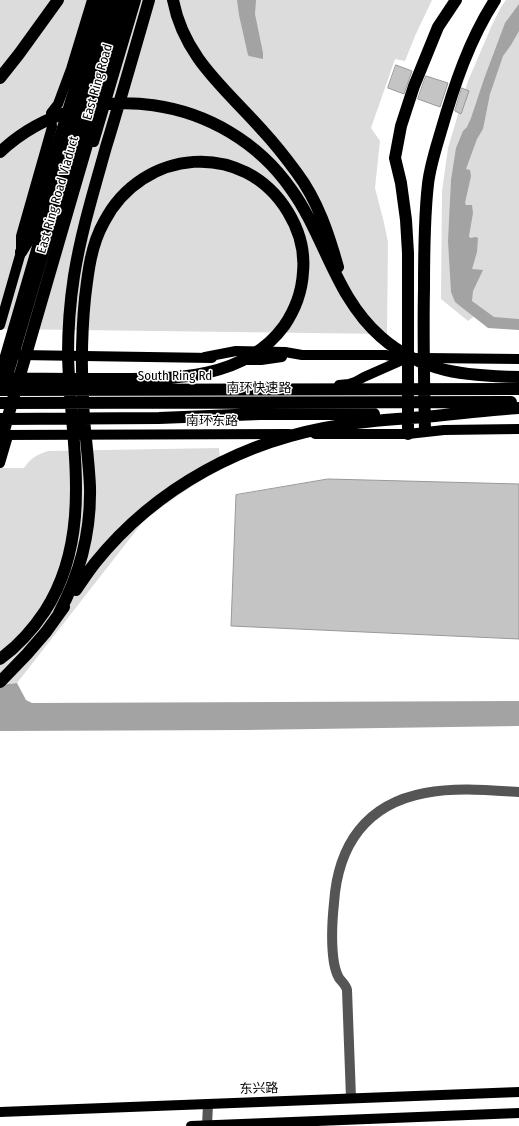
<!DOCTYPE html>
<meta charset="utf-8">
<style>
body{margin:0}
canvas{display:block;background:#fff}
</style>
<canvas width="519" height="1126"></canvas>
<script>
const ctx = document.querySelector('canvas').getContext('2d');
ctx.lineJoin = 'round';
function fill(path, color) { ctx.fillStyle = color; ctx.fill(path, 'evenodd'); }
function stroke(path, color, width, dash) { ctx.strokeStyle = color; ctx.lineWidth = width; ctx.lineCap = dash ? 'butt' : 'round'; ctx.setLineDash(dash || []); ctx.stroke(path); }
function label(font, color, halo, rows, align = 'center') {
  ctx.font = font + ' "Fira Sans Condensed","Noto Sans SC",sans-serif'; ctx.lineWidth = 3; ctx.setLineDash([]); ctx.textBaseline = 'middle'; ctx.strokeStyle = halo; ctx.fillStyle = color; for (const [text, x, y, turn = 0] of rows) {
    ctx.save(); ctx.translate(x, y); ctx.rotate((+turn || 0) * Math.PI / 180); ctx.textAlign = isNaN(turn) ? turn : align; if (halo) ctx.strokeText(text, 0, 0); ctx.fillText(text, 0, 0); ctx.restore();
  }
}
const green = new Path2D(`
 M0 0H432L415 36 405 61 395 59 371 128 380 141 375 188 384 223 388 242 387 334 0 329Z
 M506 0H519V319L473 317 468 321 441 299 442 191 448 148 468 81 492 25 501 7Z
 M219 448 221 469C193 485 166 502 142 523L17 683 0 685V468H24C31 458 36 455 48 451Z`);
const water = new Path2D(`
 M237 0H256L255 14 263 53V59L249 56 248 55 239 15Z
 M519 4V31L511 45 503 56 490 94 483 129 477 139 466 169 470 170 471 176 465 203 466 205H472L473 213 469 236 470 238 476 237 478 238 477 252 472 269 483 270 473 291 472 301 494 317 519 319V330L488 328 455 302 451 292 448 241 451 180 456 148 463 131 467 127 471 118 484 79 505 23Z
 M17 683 26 700 32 703 519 701V726L245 730 0 731V685Z`);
const building = new Path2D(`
 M396 65 412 71 404 94 388 88Z
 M426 76 448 83 440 107 418 99Z
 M462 88 469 91 461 114 455 111Z
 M328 479 519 484V639L231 626 236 495Z`);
const minor = new Path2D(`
 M351 1098 347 990C346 985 342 982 339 978 336 973 335 968 334 963 331 944 332 922 334 903 338 845 366 804 425 793 455 787 488 790 519 792
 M207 1126 208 1104`);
const major = new Path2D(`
 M94 142 136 0
 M0 325 21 252V236L52 127 51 113 58 104 71 69 92 0
 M20 355 212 358
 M205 357 236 351 285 352 302 355H385L407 358H424L519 359
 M242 360H261L282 357
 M0 373 109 0
 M339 385 349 384 355 382 364 377 407 358
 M315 434H408L444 430 519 429
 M0 435 289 434
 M0 463 8 436
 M0 1112 519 1092
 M191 1126 519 1113`);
const highway = new Path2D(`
 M173 0C184 58 226 89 263 131 275 144 286 158 297 173 318 201 329 235 338 267
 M0 78 19 54 58 0
 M0 152C86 72 226 95 291 189 325 236 335 297 381 337 422 373 467 376 519 377
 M21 252 29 239 102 0
 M0 378C35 379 70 379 105 379 167 379 243 382 284 326 295 310 302 291 303 272 305 251 299 230 288 212 244 139 142 148 104 222 91 245 88 272 85 298 81 338 81 378 84 419 86 441 89 464 90 487 91 531 80 574 59 613
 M4 386 117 0
 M0 390 519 389
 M0 403 511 402
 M1 419 159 418 260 414H374
 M425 431C424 384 423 337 424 289 424 254 424 219 428 184 430 166 436 148 441 131 454 86 469 40 495 0
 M408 434V253L406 220 401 183 395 158 401 126 414 86 438 27 456 0
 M0 444 129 0
 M76 590C82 581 88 572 95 563 156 487 246 439 342 425 373 420 404 419 435 416 463 413 491 410 519 408
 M0 659C18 646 33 629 45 611 95 533 70 442 68 355 68 329 70 302 74 276 81 232 94 190 106 147 121 98 135 49 149 0
 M0 682 27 654 46 632 64 607`);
const streetNames = [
 ["East Ring Road",98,82,-74],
 ["East Ring Road Viaduct",58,195,-74],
 ["South Ring Rd",175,376],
 ["南环快速路",259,388],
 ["南环东路",212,421],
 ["东兴路",259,1089,-2]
];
fill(green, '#dcdcdc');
fill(water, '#a3a3a3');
fill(building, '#c4c4c4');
stroke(building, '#999', 1);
stroke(minor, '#555', 10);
stroke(major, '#000', 10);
stroke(highway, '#000', 12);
label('13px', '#000', '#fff', streetNames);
</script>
